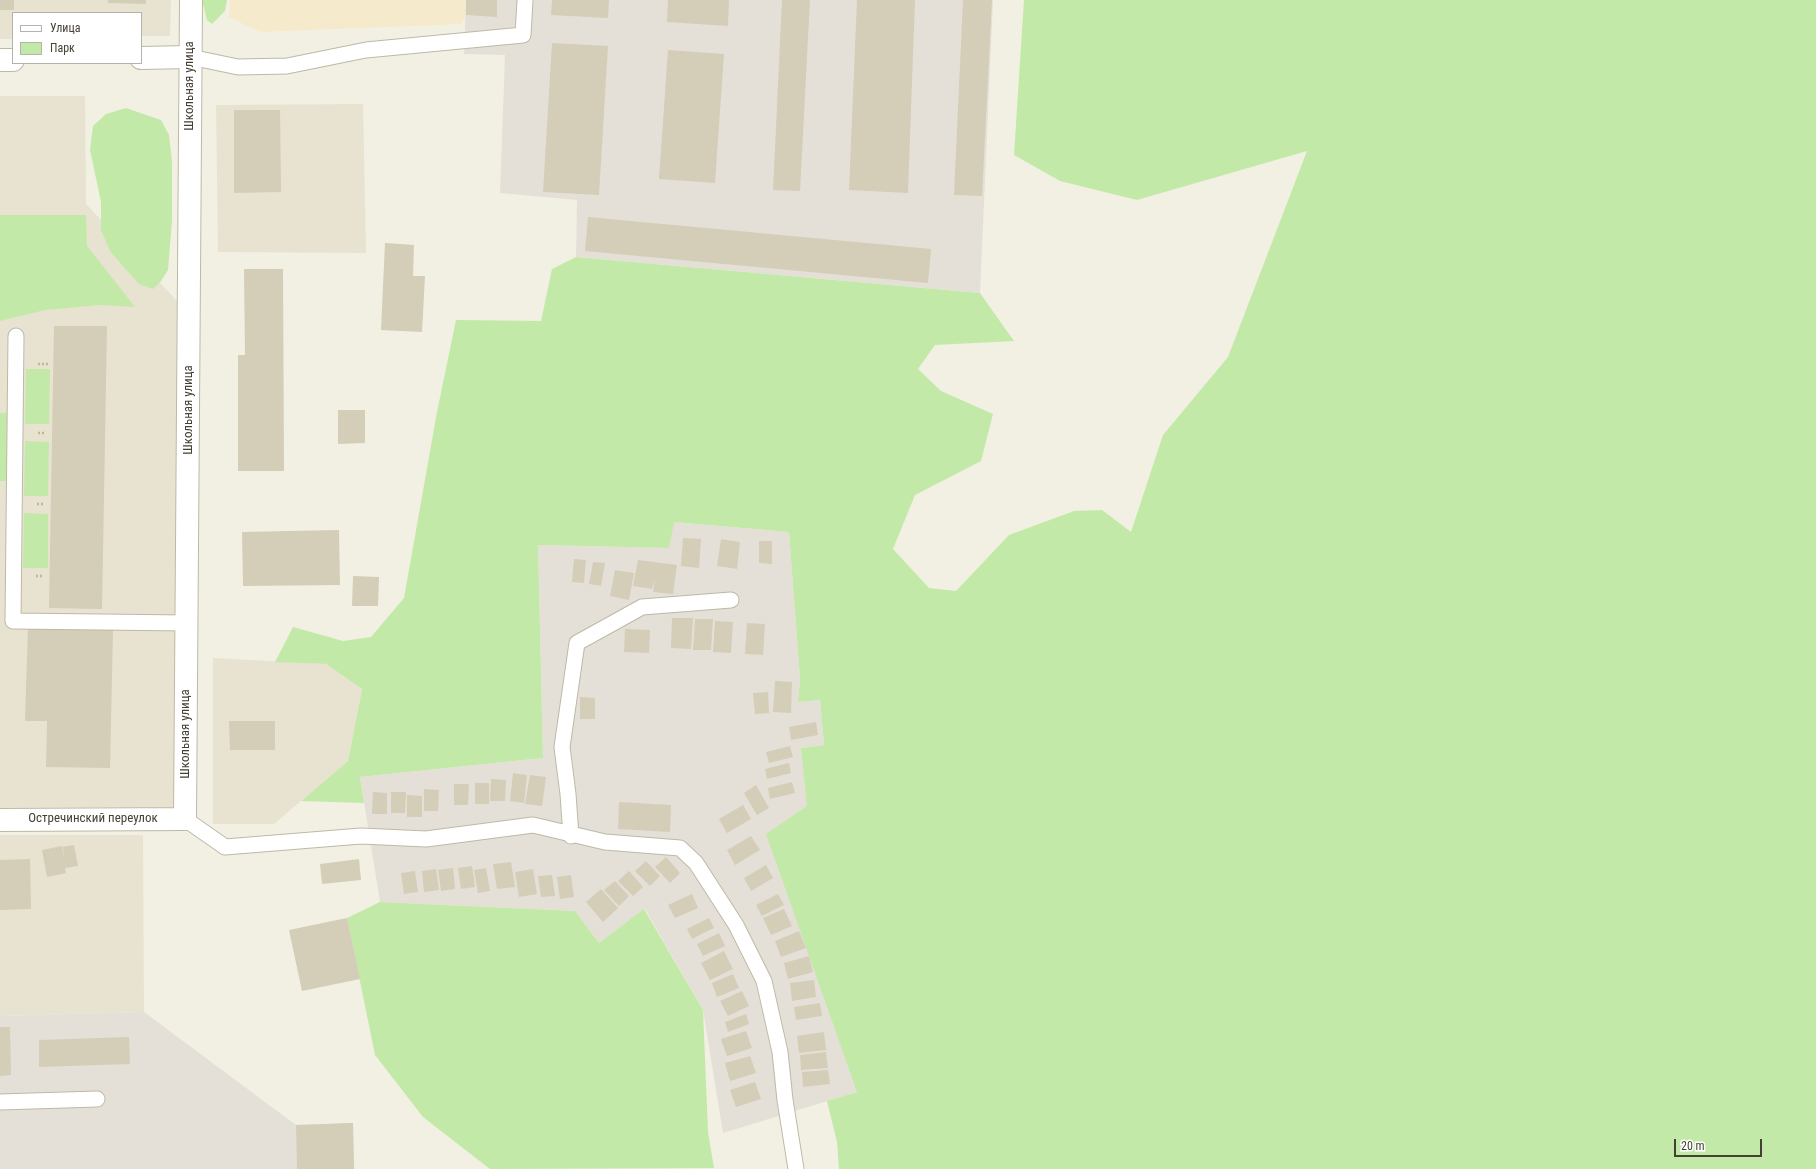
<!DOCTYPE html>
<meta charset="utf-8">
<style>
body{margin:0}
#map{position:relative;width:1816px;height:1169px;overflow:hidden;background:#f2f0e3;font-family:"Roboto Condensed",sans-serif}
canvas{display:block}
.legend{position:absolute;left:12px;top:12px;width:130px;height:52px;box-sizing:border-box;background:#fff;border:1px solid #b4b3ad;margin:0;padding:5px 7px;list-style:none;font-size:12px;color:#444033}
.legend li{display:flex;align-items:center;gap:8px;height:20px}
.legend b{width:20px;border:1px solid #b4b3ad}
.scale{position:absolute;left:1674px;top:1139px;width:88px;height:18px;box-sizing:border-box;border:2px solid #444033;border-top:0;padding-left:5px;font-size:12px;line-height:14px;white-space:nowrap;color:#444033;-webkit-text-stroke:3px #fff;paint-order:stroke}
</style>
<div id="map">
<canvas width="1816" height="1169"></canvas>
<ul class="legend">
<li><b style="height:5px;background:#fff"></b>Улица</li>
<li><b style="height:11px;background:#c3e9a8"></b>Парк</li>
</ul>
<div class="scale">20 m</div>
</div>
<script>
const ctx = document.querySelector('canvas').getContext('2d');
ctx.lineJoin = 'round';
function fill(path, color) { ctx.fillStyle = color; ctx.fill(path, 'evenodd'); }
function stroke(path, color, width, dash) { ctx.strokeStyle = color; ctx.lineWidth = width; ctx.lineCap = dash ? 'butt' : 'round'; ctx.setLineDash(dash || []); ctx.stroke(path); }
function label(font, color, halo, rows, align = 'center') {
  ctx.font = font + ' "Roboto Condensed",sans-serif'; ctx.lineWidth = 4; ctx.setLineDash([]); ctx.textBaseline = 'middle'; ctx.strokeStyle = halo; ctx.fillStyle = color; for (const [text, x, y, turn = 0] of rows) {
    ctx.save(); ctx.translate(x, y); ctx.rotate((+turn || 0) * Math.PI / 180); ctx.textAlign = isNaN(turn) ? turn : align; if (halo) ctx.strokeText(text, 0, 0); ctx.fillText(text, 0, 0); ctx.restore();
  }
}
const residential = new Path2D(`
 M0 0H171L170 36H141V13H13V39H0Z
 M0 96H85L86 204 179 303 178 807 0 808Z
 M363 104 366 253 218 252 216 105Z
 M213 658 326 664 362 689 348 761 274 824H213Z
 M0 835H143L144 1012 0 1016Z`);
const commercial = new Path2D(`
 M230 0H466V15L462 24 260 32 229 17Z`);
const industrial = new Path2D(`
 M466 0H993L980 293 576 257 577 200 500 193 505 55 464 54Z
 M673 522 789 532 800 679 798 702 820 700 824 745 801 748 823 938 857 1092 723 1133 703 1010 645 909 599 943 575 911 380 902 360 777 543 758 538 545 669 548Z
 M144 1012 296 1125 353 1123 354 1169H0V1016Z`);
const green = new Path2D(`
 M202 0H227L225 11 212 24 207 20Z
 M1024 0H1816V1169H839L837 1142 827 1101 857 1092 766 834 807 806 801 748 824 745 820 700 798 702 800 679 789 532 674 522 669 548 538 545 543 758 360 777 364 803 301 801 348 761 362 689 326 664 275 662 293 627 343 641 371 637 404 598 437 412 456 320 541 321 552 269 576 257 980 293 1014 341 935 345 918 369 941 391 993 414 981 461 915 495 893 549 929 588 956 591 1009 535 1074 511 1102 510 1131 532 1163 435 1228 357 1307 151 1137 200 1060 181 1014 155Z
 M126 108 161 120 169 135 172 162V221L168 270 161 281 153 289 139 284 130 274 110 251 101 230V202L90 150 93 126 106 114Z
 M0 215H86L87 246 135 307 100 305 45 310 0 321Z
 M26 369H50L49 424H25Z
 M0 413H7L6 481H0Z
 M25 441 49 442 48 496H24Z
 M24 513 48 514V568H23Z
 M380 902 575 911 599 943 644 909 703 1010 708 1132 714 1168 490 1169 423 1117 375 1055 347 918Z`);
const building = new Path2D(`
 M0 0H14V10H0Z
 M108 0H146V4L108 3Z
 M466 0H497V17L466 15Z
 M552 0H609L608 18 551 15Z
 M668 0H729L728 26 667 22Z
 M782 0H810L800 191 773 190Z
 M857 0H915L908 193 849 190Z
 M963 0H992L982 196 954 195Z
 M552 43 608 46 599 195 543 192Z
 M668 50 724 54 715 183 659 179Z
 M234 110H280L281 192 234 193Z
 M588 217 931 249 928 283 585 251Z
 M385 243 414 245 413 276H425L422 332 381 330Z
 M244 269H283L284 471H238V355H245Z
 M54 326H107L102 609 49 608Z
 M338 410H365V443L338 444Z
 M339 530 340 585 243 586 242 532Z
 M683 538 701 539 699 568 681 566Z
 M721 539 740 542 737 569 717 566Z
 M759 541H772V564L759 563Z
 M574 559 586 560 584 583 572 582Z
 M638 560 677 565 673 594 653 592 655 579 652 589 633 586Z
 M593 562 605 563 601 586 589 584Z
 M615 570 634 573 629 600 610 596Z
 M353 576 379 577 378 606H352Z
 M672 618H693L691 649 671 648Z
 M695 619H713L711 650H693Z
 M715 621 733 622 731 653 713 652Z
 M747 623 765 624 763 655 745 654Z
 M28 628 113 630 110 768 46 767 47 721H25Z
 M625 629 650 630 649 653 624 652Z
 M775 681 792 682 791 713 773 712Z
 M768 692 769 713 755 714 753 693Z
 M580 697 595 698V719H580Z
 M229 721H275V750H230Z
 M816 722 818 735 791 740 789 727Z
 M790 746 793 757 769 763 766 752Z
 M789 763 791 773 767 779 765 769Z
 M513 773 527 775 524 803 510 801Z
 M530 775 546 777 542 806 525 804Z
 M491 779 506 780 505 801H490Z
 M792 782 795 793 770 799 768 788Z
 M475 783H489V804H475Z
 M454 784H469L468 805H454Z
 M756 785 769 808 757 815 744 793Z
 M424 789 439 790 438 811H424Z
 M373 792 387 793V814H372Z
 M391 792H406L405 813H391Z
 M407 795 422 796V817H407Z
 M619 802 671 805 670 832 618 829Z
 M743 805 751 819 727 833 719 819Z
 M751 836 760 850 735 865 727 850Z
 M74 845 78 866 65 868 66 873 47 877 42 850 62 846 64 860 63 847Z
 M666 857 680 873 670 883 655 867Z
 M30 859 31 909 0 910V860Z
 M359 859 361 880 322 884 320 864Z
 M646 861 660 876 650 886 635 871Z
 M511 862 515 887 497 889 493 864Z
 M766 865 773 878 751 891 744 878Z
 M472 866 475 887 461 889 458 868Z
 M453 868 455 889 441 891 438 870Z
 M486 868 490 891 478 893 474 870Z
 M436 869 439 890 424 892 422 871Z
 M533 869 537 894 519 897 515 872Z
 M415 871 418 892 404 894 401 873Z
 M629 871 643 887 633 896 618 881Z
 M552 875 555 896 541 897 538 876Z
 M571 875 574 897 560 899 557 877Z
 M615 881 629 896 619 906 604 890Z
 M601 889 618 908 603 922 586 902Z
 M692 894 698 908 675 918 668 905Z
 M778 894 784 905 762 916 756 905Z
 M784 909 792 926 771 935 763 918Z
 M347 918 360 979 302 991 289 930Z
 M709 918 714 928 692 939 687 929Z
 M799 931 806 948 781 957 775 941Z
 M719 933 725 946 703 956 697 944Z
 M724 951 733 969 710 980 701 963Z
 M809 956 813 972 788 979 784 963Z
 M733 974 739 988 717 997 712 983Z
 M814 980 816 997 792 1001 790 983Z
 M742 991 749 1006 728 1016 720 1001Z
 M820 1003 822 1016 796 1020 794 1007Z
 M746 1014 749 1024 728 1032 725 1022Z
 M0 1027H10L11 1075 0 1076Z
 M746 1031 752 1048 727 1056 721 1039Z
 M824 1032 826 1050 799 1053 797 1036Z
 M129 1037 130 1064 39 1067V1040Z
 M826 1052 828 1068 801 1070 800 1055Z
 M750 1056 756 1073 730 1081 725 1063Z
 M828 1070 830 1084 803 1087 802 1072Z
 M755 1082 761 1099 736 1107 730 1090Z
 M353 1123 354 1169H297L296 1125Z`);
const path = new Path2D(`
 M38 364H48
 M38 433H46
 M37 504H44
 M36 576H43`);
const service = new Path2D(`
 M190 57 238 67 287 66 366 50 523 35 525 0
 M16 336 13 621 187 623
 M185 819 225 847 361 836 426 839 533 825 605 842 680 848 696 863 736 925 764 981 780 1052 785 1100 796 1169
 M571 836 568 794 562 747 577 643 642 607 731 600
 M0 1102 97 1099`);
const minor = new Path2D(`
 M141 58 190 57
 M0 60H13
 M0 820 185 819 191 0`);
const streetNames = [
 ["Школьная улица",190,86,-90],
 ["Школьная улица",189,410,-90],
 ["Школьная улица",186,734,-90],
 ["Остречинский переулок",93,819]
];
fill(residential, '#e7e3d0');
fill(commercial, '#f6eacc');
fill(industrial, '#e4e0d8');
fill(green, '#c3e9a8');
fill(building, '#d4cdb7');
stroke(service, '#beb9a5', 17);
stroke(minor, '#beb9a5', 24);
stroke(path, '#c1b795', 2.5, [2, 2]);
stroke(service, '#fff', 15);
stroke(minor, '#fff', 22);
label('13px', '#444033', '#fff', streetNames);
</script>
